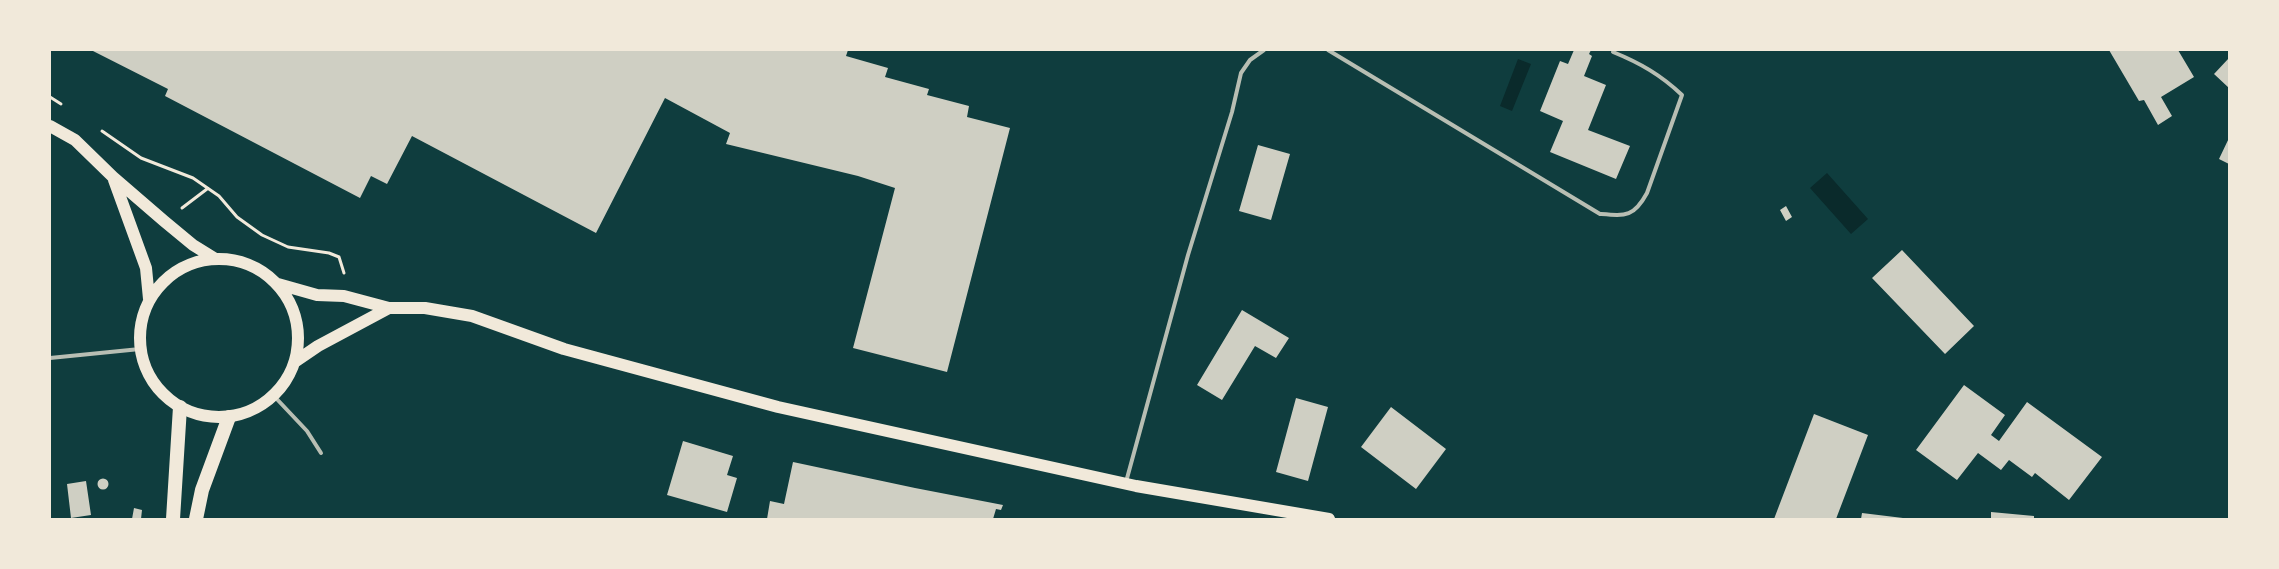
<!DOCTYPE html>
<style>
body{margin:0}
#map{position:relative;width:2279px;height:569px;overflow:hidden;background:#0f3d3e;font-family:Manrope,sans-serif}
canvas{display:block}
.frame{position:absolute;inset:0;border:51px solid #f1e9da;pointer-events:none}
</style>
<div id="map">
<canvas width="2279" height="569"></canvas>
<div class="frame"></div>
</div>
<script>
const ctx = document.querySelector('canvas').getContext('2d');
ctx.lineJoin = 'round';
function fill(path, color) { ctx.fillStyle = color; ctx.fill(path, 'evenodd'); }
function stroke(path, color, width, dash) { ctx.strokeStyle = color; ctx.lineWidth = width; ctx.lineCap = dash ? 'butt' : 'round'; ctx.setLineDash(dash || []); ctx.stroke(path); }
const water = new Path2D(`
 M1518 59 1531 64 1512 111 1500 106Z
 M1827 173 1868 219 1851 234 1810 188Z`);
const building = new Path2D(`
 M91 50H848L846 56 888 68 885 77 929 89 927 95 969 106 967 117 1010 128 947 372 853 348 895 188 858 176 726 144 730 133 665 98 596 233 412 136 387 184 371 176 360 198 165 96 168 89Z
 M1574 50H1591L1589 54 1592 56 1584 76 1606 85 1588 130 1630 146 1616 179 1550 152 1563 121 1540 111 1560 61 1568 64Z
 M2109 50H2178L2194 77 2161 97 2172 116 2158 125 2144 100 2139 101Z
 M2229 58V88L2214 74Z
 M2229 138V164L2219 159Z
 M1258 145 1290 154 1271 220 1239 211Z
 M1786 206 1792 217 1786 221 1780 210Z
 M1902 250 1974 326 1945 354 1872 278Z
 M1242 310 1289 338 1276 358 1255 346 1222 400 1197 385Z
 M1964 385 2005 415 1991 435 1999 441 2027 402 2102 457 2069 500 2035 473 2032 477 2009 460 2001 470 1978 453 1957 480 1916 450Z
 M1296 398 1328 407 1308 481 1276 472Z
 M1391 407 1446 449 1416 489 1361 447Z
 M1814 414 1868 435 1836 519H1774Z
 M683 441 733 456 727 475 737 478 727 512 667 495Z
 M793 462 915 488 1003 505 1001 510 996 509 993 519H767L770 501 784 504Z
 M97.5 484a5.5 5.5 0 1 1 11 0a5.5 5.5 0 1 1-11 0Z
 M86 481 91 515 71 518 67 484Z
 M134 508 142 510 141 519H132Z
 M1991 512 2034 516V519H1991Z
 M1862 513 1903 518 1902 519H1861Z`);
const path = new Path2D(`
 M50 97 61 104
 M102 131 141 158 193 178 219 196 237 217 262 235 288 247 329 253 339 257 344 273
 M182 208 207 189`);
const service = new Path2D(`
 M1328 50 1600 214C1626 216 1634 217 1647 193L1682 95C1661 75 1640 63 1613 52
 M50 358 140 349
 M273 395 307 431 321 453
 M1126 482 1188 255 1232 112 1241 73 1250 60 1264 50`);
const primary = new Path2D(`
 M50 126 75 140 113 177 164 221 193 245 214 258
 M114 180 146 268 149 299
 M140 338a79 79 0 1 1 158 0a79 79 0 1 1-158 0Z
 M278 284 317 295 344 296 389 308H425L472 316 564 349 778 407 1136 486 1329 519
 M296 361 318 346 389 308`);
const trunk = new Path2D(`
 M173 519 180 407
 M196 519 202 490 229 417`);
fill(water, '#0a2a2b');
fill(building, '#cfcfc3');
stroke(path, '#f1e9da', 3);
stroke(service, '#b8beb3', 4);
stroke(primary, '#f1e9da', 12);
stroke(trunk, '#f1e9da', 14);
</script>
